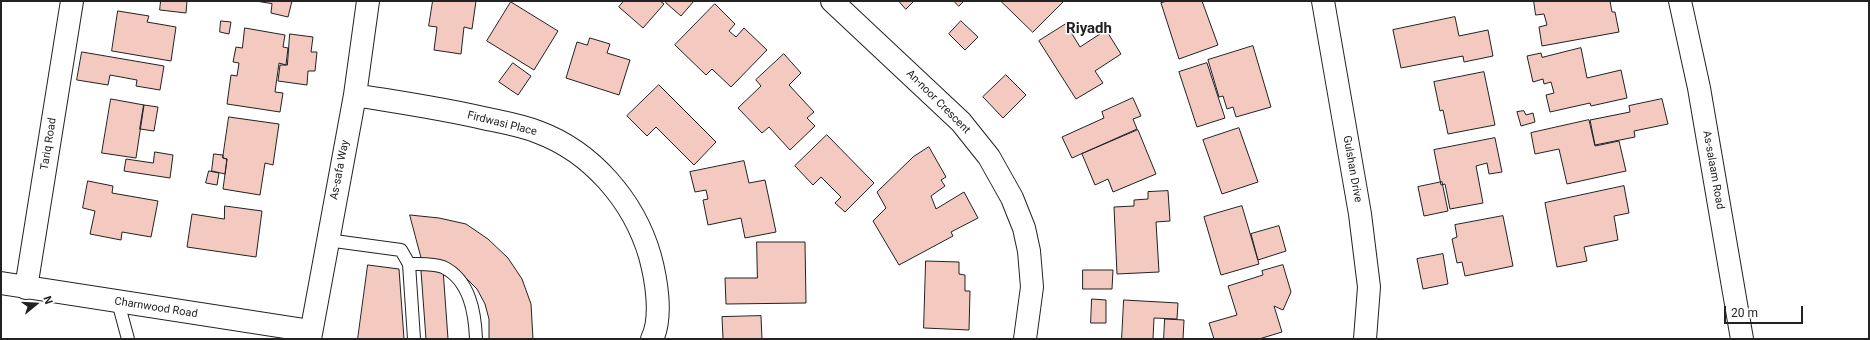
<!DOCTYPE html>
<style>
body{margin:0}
#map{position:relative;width:1870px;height:340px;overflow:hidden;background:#fff;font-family:Roboto,sans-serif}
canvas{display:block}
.frame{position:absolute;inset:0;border:2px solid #222;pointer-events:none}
.north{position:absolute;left:16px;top:284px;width:40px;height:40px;-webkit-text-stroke:3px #fff;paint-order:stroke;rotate:72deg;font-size:11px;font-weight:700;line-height:16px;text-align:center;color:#222}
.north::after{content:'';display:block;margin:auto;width:14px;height:18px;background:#222;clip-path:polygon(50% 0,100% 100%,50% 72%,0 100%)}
.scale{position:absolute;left:1724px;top:306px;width:79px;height:18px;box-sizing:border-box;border:2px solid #222;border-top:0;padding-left:5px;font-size:12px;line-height:14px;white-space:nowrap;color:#222;-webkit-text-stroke:3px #fff;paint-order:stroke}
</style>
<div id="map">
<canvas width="1870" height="340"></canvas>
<div class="frame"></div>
<div class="north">N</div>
<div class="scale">20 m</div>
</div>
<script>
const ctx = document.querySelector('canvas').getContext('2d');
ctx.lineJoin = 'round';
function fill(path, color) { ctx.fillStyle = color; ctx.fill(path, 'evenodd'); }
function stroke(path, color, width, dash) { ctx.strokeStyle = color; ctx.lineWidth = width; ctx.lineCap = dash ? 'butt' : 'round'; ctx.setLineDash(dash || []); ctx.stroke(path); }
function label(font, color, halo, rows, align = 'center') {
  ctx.font = font + ' Roboto,sans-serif'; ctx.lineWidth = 3; ctx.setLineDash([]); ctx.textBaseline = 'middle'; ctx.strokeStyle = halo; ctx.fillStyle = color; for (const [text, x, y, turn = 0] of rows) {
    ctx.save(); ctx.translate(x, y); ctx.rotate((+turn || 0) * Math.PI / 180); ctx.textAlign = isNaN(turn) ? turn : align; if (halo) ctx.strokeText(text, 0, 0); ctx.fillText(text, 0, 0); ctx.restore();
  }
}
const building = new Path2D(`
 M161 1H187L186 13 160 10Z
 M256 1H292L288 17 271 13 272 4Z
 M433 1H476L472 29 464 27 461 54 434 50 437 27 429 26Z
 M624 1H660L664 4 643 28 619 7Z
 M667 1H694L681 16 666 3Z
 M899 1H914L906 9Z
 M954 1H964L959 6Z
 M1001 1H1064L1033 32Z
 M1168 1H1202L1218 45 1179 59 1161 3Z
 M1534 1H1610L1612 12H1615L1619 32 1542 46 1539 27 1547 25 1544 14 1536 15Z
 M511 2 558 31 534 70 487 41Z
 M715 4 735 24 729 31 736 37 744 28 767 50 731 87 712 69 706 75 675 45Z
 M118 11 149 16 147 22 176 27 171 61 112 51Z
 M1455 17 1459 36 1488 30 1493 56 1464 62 1463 56 1401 68 1393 30Z
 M221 21 231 22 229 34 220 32Z
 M961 21 978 37 965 50 949 34Z
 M1066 24 1080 47 1106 30 1121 54 1095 71 1103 83 1076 99 1039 41Z
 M245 28 285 35 283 47 288 48 286 65 279 63 275 92 283 93 280 112 227 104 231 75 237 76 239 63 233 62 236 47 242 48Z
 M290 34 313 37 311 52H317L315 71H308L307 85 278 81 280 65H287Z
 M590 38 610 44 607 53 630 60 619 95 566 78 577 42 587 45Z
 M1253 46 1271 107 1236 117 1233 107 1227 109 1223 96 1219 97 1208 60Z
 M1581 48 1587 78 1621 70 1627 98 1591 106 1590 103 1550 112 1546 95 1554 93 1551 82 1544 84 1543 79 1533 82 1527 56 1541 53 1542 57Z
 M82 52 164 66 160 90 136 86 137 80 110 75 108 85 77 80Z
 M784 54 801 73 789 85 814 112 807 118 815 126 790 150 769 127 762 133 738 108 761 86 756 80Z
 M513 63 531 76 518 95 499 82Z
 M1207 63 1225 118 1197 127 1179 72Z
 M1484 72 1495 125 1448 134 1443 110 1440 111 1434 82Z
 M1006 75 1026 95 1003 118 983 97Z
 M659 85 716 142 694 165 656 127 647 136 627 116Z
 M1133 98 1141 116 1133 119 1137 129 1072 158 1062 137 1104 118 1102 112Z
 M111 99 144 105 136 158 102 153Z
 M1662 99 1668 124 1634 131 1635 137 1595 145 1590 120 1630 112 1629 106Z
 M144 105 158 107 154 131 140 129Z
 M1524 111 1526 115 1533 113 1535 122 1521 126 1517 112Z
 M229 117 279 124 273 165 265 163 260 195 223 189 227 159 223 158Z
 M1589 120 1595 146 1619 141 1626 171 1567 184 1559 149 1535 154 1531 133Z
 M1239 128 1258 182 1222 194 1203 140Z
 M1138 130 1156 174 1113 192 1108 179 1095 185 1082 154Z
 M827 135 874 183 845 212 835 203 841 197 821 177 813 185 795 166Z
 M1495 138 1502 172 1489 174 1487 163 1476 166 1483 203 1450 209 1445 184 1441 185 1434 150Z
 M929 147 946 177 941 180 945 186 931 196 936 209 964 192 978 218 951 232 953 236 899 265 873 221 886 208 877 192 913 157Z
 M155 152 173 155 170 178 124 171 126 159 153 163Z
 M214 154 223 155V158L227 159 225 174 212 171Z
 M744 161 749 183 765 180 776 232 745 238 741 218 708 225 703 200 708 199 706 190 695 192 690 172Z
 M209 171 219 173 217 185 206 183Z
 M88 181 113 186 112 193 158 201 151 237 122 232 121 240 90 234 95 211 83 208Z
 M1442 182 1448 211 1424 216 1418 187Z
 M1624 186 1629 213 1614 216 1618 240 1584 247 1587 261 1557 267 1545 203Z
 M1168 191 1170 221 1156 222 1159 272 1117 274 1114 207 1134 206V200L1148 199V192Z
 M225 206 262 211 256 257 187 247 192 214 224 219Z
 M1242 206 1259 264 1221 275 1204 217Z
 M410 215 439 218 466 224 488 239 508 258 522 279 531 304 533 339H489V319L485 304 477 289 465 277 439 262 422 260Z
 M1503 216 1513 266 1465 276 1462 262 1457 263 1452 239 1457 237 1455 225Z
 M1279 226 1286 251 1258 260 1251 234Z
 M757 242H805L806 303 726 304 725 278H757Z
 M1443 254 1448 284 1423 289 1417 259Z
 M926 261 959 262V274L965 275V291H970L969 330 924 328Z
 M368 265 399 269 404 339H358Z
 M1283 265 1291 292 1283 310 1274 306 1282 332 1259 339H1214L1209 323 1237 315 1228 286 1263 275 1262 271Z
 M443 269 448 339H426L421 271Z
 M1083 270H1113L1112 289H1083Z
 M1092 299 1106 300V323H1091Z
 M1124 300 1178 303 1177 319 1154 318 1153 339H1122Z
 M761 316 762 339H723L722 317Z
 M1165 319 1184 320 1183 339H1164Z`);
const lane = new Path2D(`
 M327 240 401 250 409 264C420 264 433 263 443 267 470 280 475 313 476 339
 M409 264 414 339
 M118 302 128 339`);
const street = new Path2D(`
 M832 1 961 122 989 157 1012 198 1024 228 1029 251 1032 287 1025 339
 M1323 1 1360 214 1369 287 1365 339
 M1680 1 1699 88 1742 339
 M355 95C397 102 440 108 483 118 501 122 520 125 538 132 592 152 634 201 650 256 656 278 663 317 652 339
 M1 283 311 331
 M26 288 72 1
 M310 339 355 95 368 1`);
const streetNames = [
 ["An-noor Crescent",938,102,45],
 ["Firdwasi Place",502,124,14],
 ["Tariq Road",49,144,-81],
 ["Gulshan Drive",1352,169,80],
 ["As-safa Way",340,170,-79],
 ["As-salaam Road",1713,170,80],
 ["Charnwood Road",156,308,9]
];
const districtNames = [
 ["Riyadh",1089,29]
];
fill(building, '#f3c9c0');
stroke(building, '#222', 1);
stroke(lane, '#222', 14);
stroke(street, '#222', 24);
stroke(lane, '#fff', 12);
stroke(street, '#fff', 22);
label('11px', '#222', '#fff', streetNames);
label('bold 15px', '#222', '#fff', districtNames);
</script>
